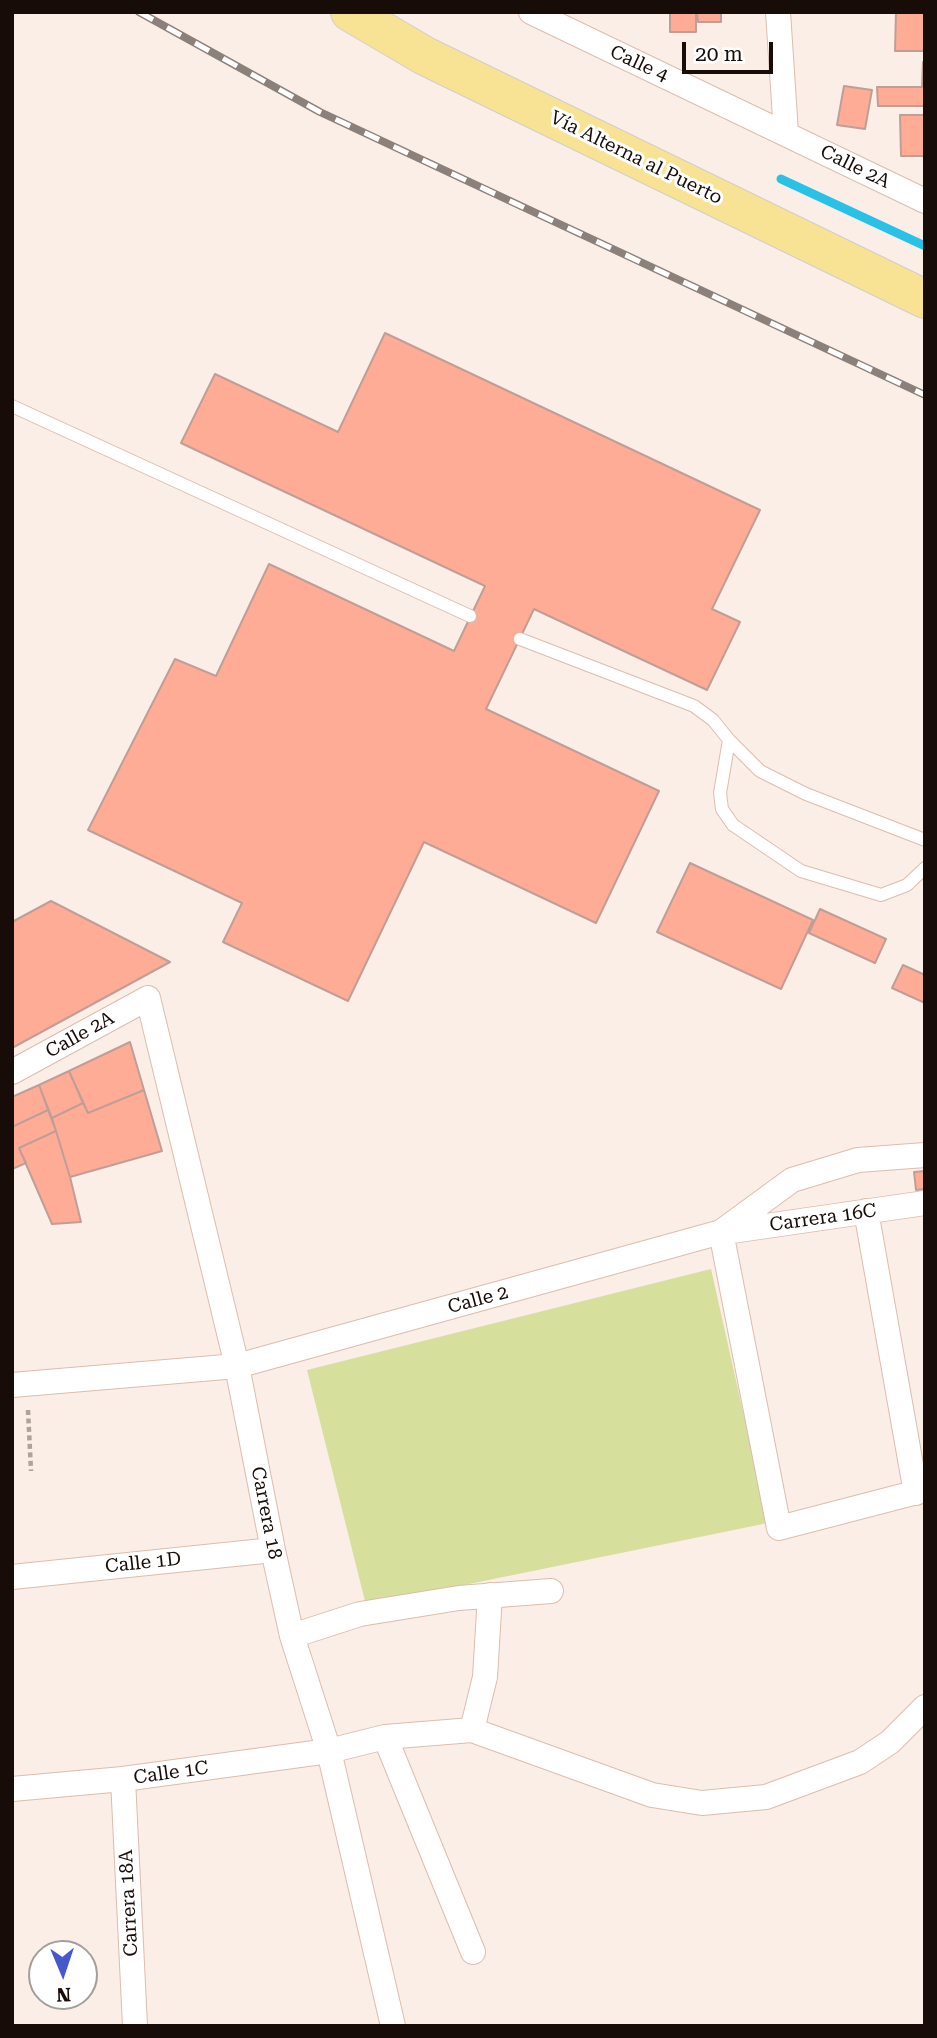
<!DOCTYPE html>
<meta charset="utf-8">
<style>
body{margin:0}
#map{position:relative;width:937px;height:2038px;overflow:hidden;background:#fbeee7;font-family:"Roboto Serif",serif}
canvas{display:block}
.frame{position:absolute;inset:0;border:14px solid #170c07;pointer-events:none}
.north{position:absolute;left:28px;top:1940px;width:70px;height:70px;box-sizing:border-box;background:#fff;border:2px solid #a29e9c;border-radius:50%;rotate:178deg;font-size:19px;font-weight:700;line-height:28px;text-align:center;color:#170c07}
.north::after{content:'';display:block;margin:auto;width:24px;height:32px;background:#4758cd;clip-path:polygon(50% 0,100% 100%,50% 72%,0 100%)}
.scale{position:absolute;left:682px;top:42px;width:91px;height:32px;box-sizing:border-box;border:4px solid #170c07;border-top:0;padding-left:9px;font-size:21px;line-height:24px;white-space:nowrap;color:#170c07;-webkit-text-stroke:5px #fff;paint-order:stroke}
</style>
<div id="map">
<canvas width="937" height="2038"></canvas>
<div class="frame"></div>
<div class="north">N</div>
<div class="scale">20 m</div>
</div>
<script>
const ctx = document.querySelector('canvas').getContext('2d');
ctx.lineJoin = 'round';
function fill(path, color) { ctx.fillStyle = color; ctx.fill(path, 'evenodd'); }
function stroke(path, color, width, dash) { ctx.strokeStyle = color; ctx.lineWidth = width; ctx.lineCap = dash ? 'butt' : 'round'; ctx.setLineDash(dash || []); ctx.stroke(path); }
function label(font, color, halo, rows, align = 'center') {
  ctx.font = font + ' "Roboto Serif",serif'; ctx.lineWidth = 6; ctx.setLineDash([]); ctx.textBaseline = 'middle'; ctx.strokeStyle = halo; ctx.fillStyle = color; for (const [text, x, y, turn = 0] of rows) {
    ctx.save(); ctx.translate(x, y); ctx.rotate((+turn || 0) * Math.PI / 180); ctx.textAlign = isNaN(turn) ? turn : align; if (halo) ctx.strokeText(text, 0, 0); ctx.fillText(text, 0, 0); ctx.restore();
  }
}
const green = new Path2D(`
 M711 1269 768 1523 366 1605 307 1370Z`);
const stream = new Path2D(`
 M781 179 925 246`);
const building = new Path2D(`
 M670 12H696V32H670Z
 M697 12H721V22H698Z
 M896 12H925V51H895Z
 M923 62H925V106H878L877 87H922Z
 M844 86 872 90 865 129 837 125Z
 M900 115H925V156H901Z
 M385 333 760 510 712 609 740 622 707 690 534 609 486 709 659 791 596 923 424 842 348 1001 223 942 242 903 88 830 175 659 216 676 269 564 454 651 485 586 181 443 215 374 338 432Z
 M690 863 813 920 781 989 657 932Z
 M51 901 170 962 12 1048V922Z
 M820 909 886 939 875 963 809 933Z
 M903 965 925 975V1003L892 988Z
 M130 1042 144 1090 88 1113 69 1071Z
 M69 1071 83 1103 52 1118 39 1085Z
 M39 1085 48 1110 12 1127V1097Z
 M144 1090 162 1151 70 1177 52 1118 83 1103 88 1113Z
 M48 1110 56 1131 19 1148 26 1163 12 1169V1127Z
 M56 1131 70 1177 81 1222 52 1224 19 1148Z
 M925 1171V1189L916 1190 914 1172Z`);
const path = new Path2D(`
 M28 1410 31 1471`);
const service = new Path2D(`
 M12 406 470 616
 M520 639 694 706 713 720 729 740 760 771 806 794 925 840
 M729 740 720 793 722 809 733 825 801 871 881 895 907 885 925 868`);
const minor = new Path2D(`
 M531 12 925 201
 M778 12 786 133
 M12 1072 148 998 237 1366 273 1550 292 1636 329 1751 393 2026
 M866 1211 916 1493
 M721 1232 779 1528 925 1490
 M725 1232 925 1203
 M12 1385 237 1366 721 1232 792 1180 858 1160 925 1155
 M12 1577 273 1550
 M292 1636 360 1614 459 1598 551 1591
 M472 1730 485 1677 490 1595
 M385 1737 473 1952
 M123 1779 135 2026
 M12 1789 123 1779 329 1751 385 1737 472 1730 652 1795 702 1803 766 1797 860 1762 890 1742 925 1707`);
const primary = new Path2D(`
 M350 12 425 56 925 299`);
const rail = new Path2D(`
 M139 12 320 112 925 395`);
const streetNames = [
 ["Calle 4",639,64,25],
 ["Vía Alterna al Puerto",636,158,26],
 ["Calle 2A",855,167,26],
 ["Calle 2A",80,1035,-29],
 ["Carrera 16C",823,1218,-8],
 ["Calle 2",478,1300,-15],
 ["Carrera 18",266,1513,79],
 ["Calle 1D",143,1563,-6],
 ["Calle 1C",171,1773,-8],
 ["Carrera 18A",129,1903,-93]
];
fill(green, '#d6df9b');
stroke(stream, '#29c2e6', 9);
fill(building, '#ffac97');
stroke(building, '#c09e96', 2);
stroke(service, '#dcbdae', 14);
stroke(minor, '#dcbdae', 26);
stroke(primary, '#d1cecd', 40);
stroke(path, '#aea29c', 4.5, [5, 3.5]);
stroke(service, '#fff', 12);
stroke(minor, '#fff', 24);
stroke(primary, '#f8e294', 38);
stroke(rail, '#8c807a', 8);
stroke(rail, '#fff', 5, [16]);
label('19px', '#170c07', '#fff', streetNames);
</script>
